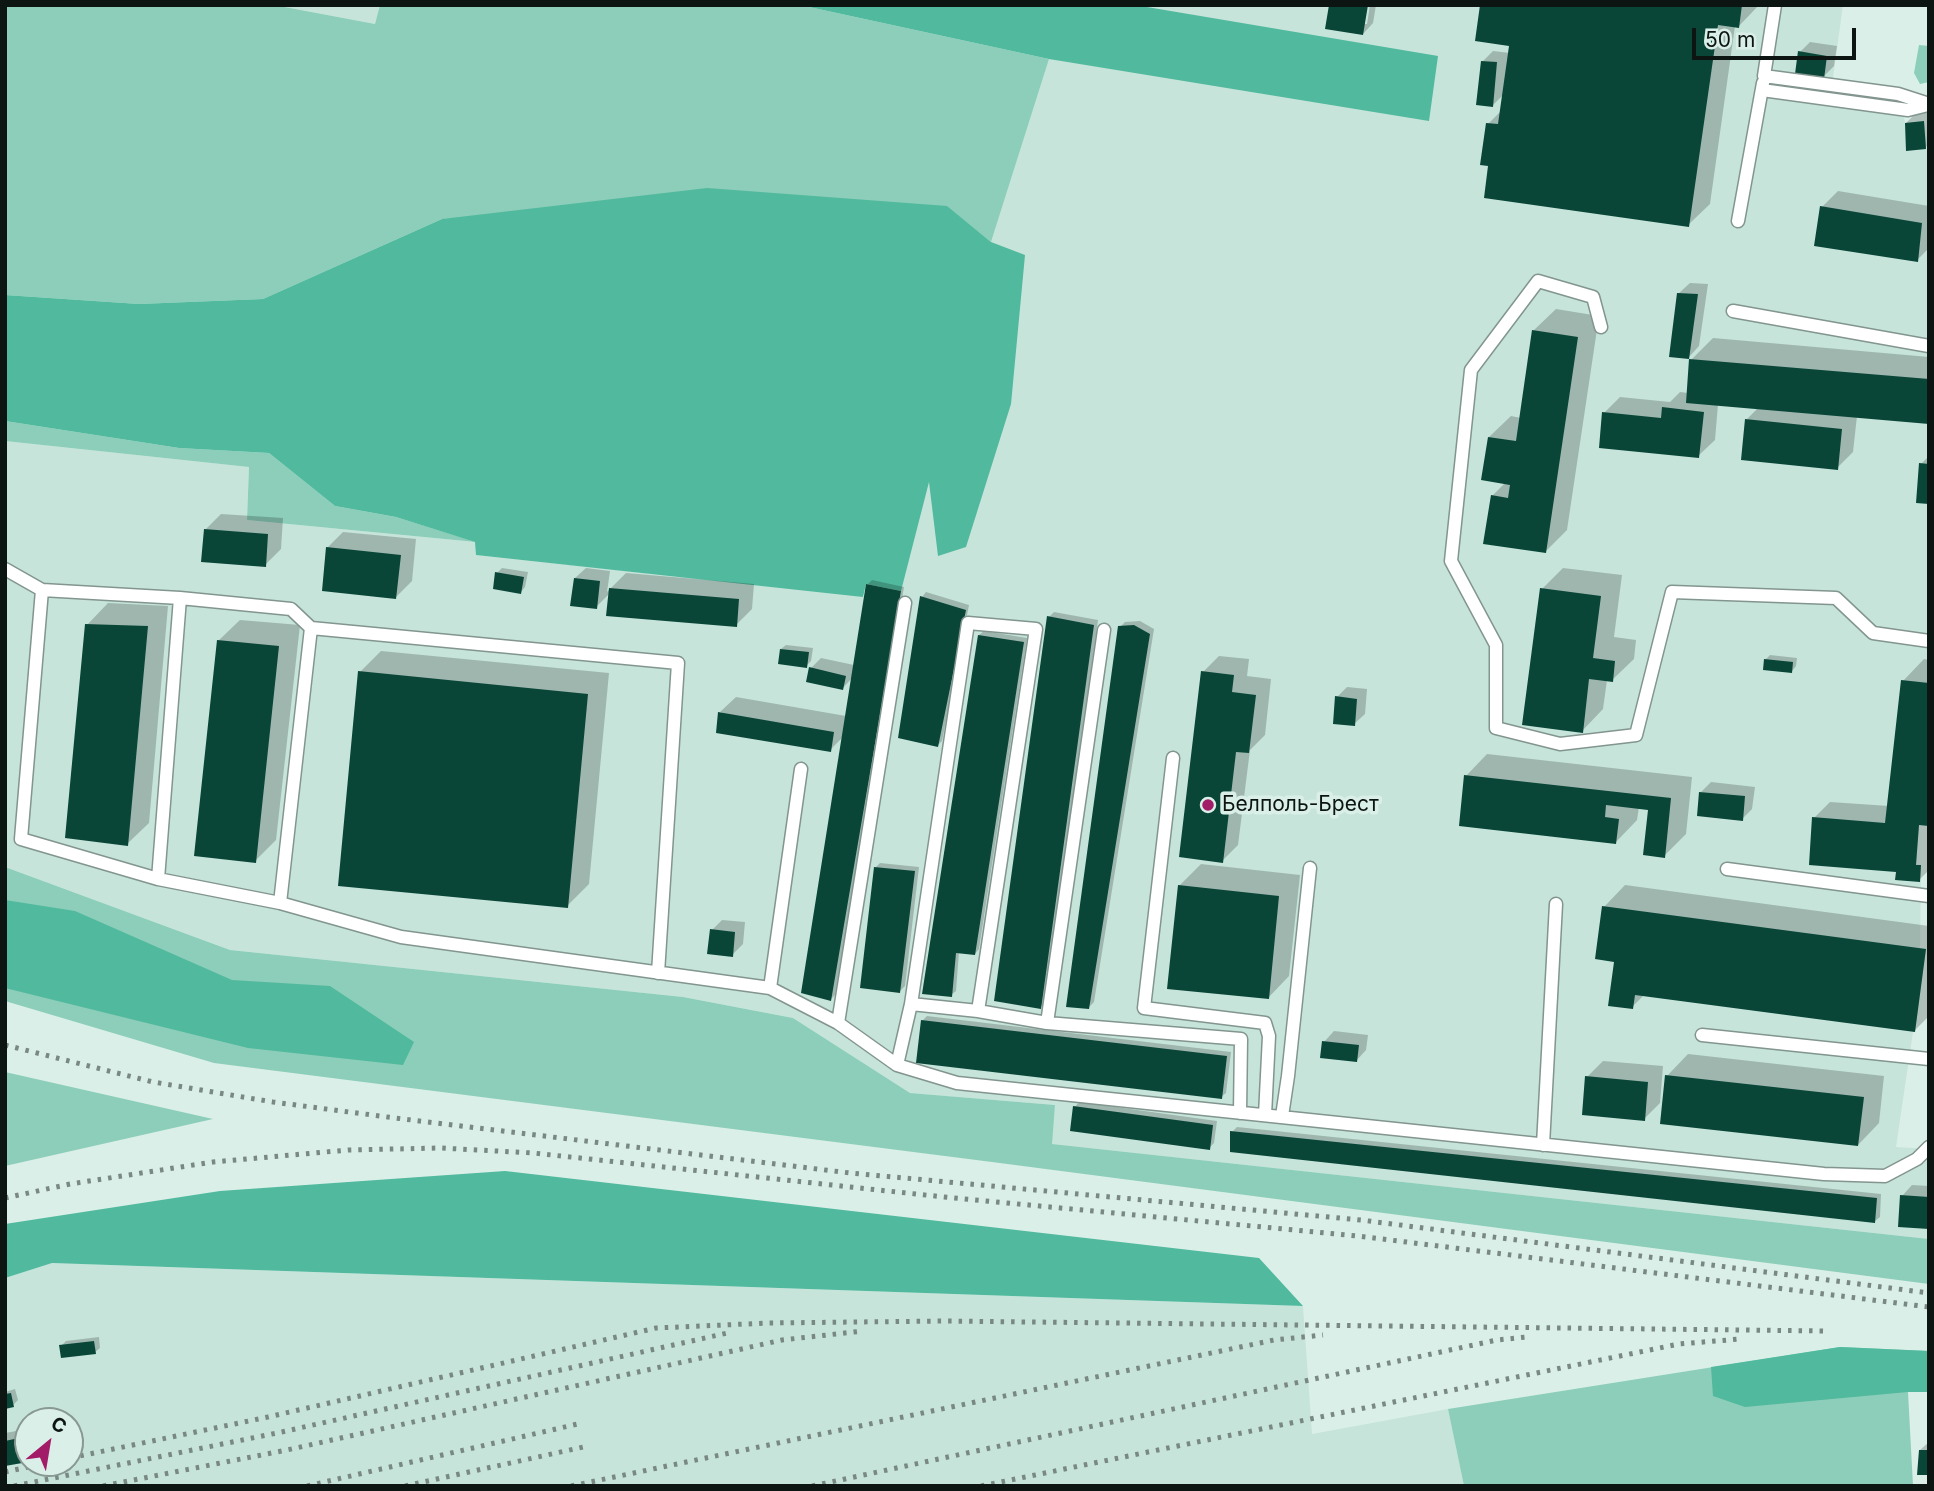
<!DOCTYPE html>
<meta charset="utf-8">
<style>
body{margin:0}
#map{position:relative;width:1934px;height:1491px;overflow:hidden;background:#daefe8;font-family:Inter,sans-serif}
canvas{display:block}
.frame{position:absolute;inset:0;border:7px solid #0d1512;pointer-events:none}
.north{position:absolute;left:14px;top:1407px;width:70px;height:70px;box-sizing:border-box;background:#daefe8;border:2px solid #889892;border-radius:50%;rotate:30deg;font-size:19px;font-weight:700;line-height:28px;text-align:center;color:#0d1512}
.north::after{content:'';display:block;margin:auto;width:24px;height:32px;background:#a31c67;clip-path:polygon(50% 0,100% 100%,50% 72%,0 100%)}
.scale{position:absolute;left:1692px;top:28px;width:164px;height:32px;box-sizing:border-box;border:4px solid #0d1512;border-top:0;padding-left:9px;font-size:21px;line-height:24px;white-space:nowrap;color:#0d1512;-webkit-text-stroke:5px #daefe8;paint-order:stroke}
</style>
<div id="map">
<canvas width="1934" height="1491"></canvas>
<div class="frame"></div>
<div class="north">С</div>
<div class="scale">50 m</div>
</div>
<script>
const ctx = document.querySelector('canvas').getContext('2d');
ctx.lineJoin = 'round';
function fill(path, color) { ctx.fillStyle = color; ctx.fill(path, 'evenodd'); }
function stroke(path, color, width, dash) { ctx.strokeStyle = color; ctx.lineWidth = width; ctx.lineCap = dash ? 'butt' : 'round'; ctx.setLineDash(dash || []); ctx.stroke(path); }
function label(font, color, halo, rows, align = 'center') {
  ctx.font = font + ' Inter,sans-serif'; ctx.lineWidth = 7; ctx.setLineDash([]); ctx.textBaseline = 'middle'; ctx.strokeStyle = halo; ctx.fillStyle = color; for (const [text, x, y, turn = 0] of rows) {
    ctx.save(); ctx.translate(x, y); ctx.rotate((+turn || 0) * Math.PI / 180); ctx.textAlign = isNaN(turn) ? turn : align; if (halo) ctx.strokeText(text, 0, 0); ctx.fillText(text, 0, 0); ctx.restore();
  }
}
const built = new Path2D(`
 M274 5H380L375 24Z
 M1066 5H1843L1831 92 1890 102 1889 114 1904 117 1905 123 1924 121 1929 171V826L1919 825 1916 864 1921 865 1920 948 1926 949 1915 1032H1913L1896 1147 1929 1149V1239L1051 1144 1055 1105 910 1093 793 1018 683 997 230 950 5 867V441L249 467 247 520 476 542V555L864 596 866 584 991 242Z
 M51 1263 1303 1306 1312 1434 1448 1409 1464 1486H5V1278ZM28 1421H70V1463H28Z`);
const green = new Path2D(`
 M5 5H274L375 24 380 5H800L1049 59 991 242 946 206 442 219 263 299 139 304 5 295Z
 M1919 45 1929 46V82L1920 84 1914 73Z
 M5 421 179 448 269 453 335 506 396 517 476 542 247 520 249 467 5 441Z
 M5 867 230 950 683 997 793 1018 910 1093 1055 1105 1052 1144 1929 1239V1284L992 1162 214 1063 5 1001Z
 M5 1072 213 1119 5 1166Z
 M1840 1347 1929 1351V1392H1908L1913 1486H1464L1448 1409Z`);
const forest = new Path2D(`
 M800 5H1135L1438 56 1429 121 1049 59Z
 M707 188 947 206 991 242 1025 255 1011 404 966 547 938 556 929 482 901 591 866 584 863 597 476 555 475 542 396 517 335 506 269 453 179 448 5 421V295L139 304 263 299 442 219Z
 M5 900 75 911 232 980 330 986 414 1042 403 1065 248 1048 5 988Z
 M505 1171 1259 1258 1303 1306 52 1263 5 1278V1224L220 1191Z
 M1840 1347 1929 1351V1392H1908L1745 1407 1713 1396 1711 1367Z`);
const shadow = new Path2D(`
 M1370 5H1376L1373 23 1363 34V24H1367Z
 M1482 5H1759L1739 26H1735L1710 204 1688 225 1490 164 1488 124 1502 110 1504 94 1493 105 1482 62 1493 51 1510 53 1511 45Z
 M1810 42 1837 46 1834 66 1823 77 1800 52Z
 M1922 107H1929V144L1925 148 1906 123Z
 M1838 191 1929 206V248L1917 260 1822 207Z
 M1690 283 1708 284 1699 346 1689 357 1679 293Z
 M1556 309 1599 316 1567 530 1545 552 1492 496 1506 482 1489 437 1511 416 1521 418 1534 330Z
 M1713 338 1929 357V422L1857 416 1853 452 1837 468 1747 419 1759 407 1718 404 1715 440 1698 456 1604 413 1620 397 1670 402 1680 392 1688 393 1691 360Z
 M1929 456V502L1921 464Z
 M221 514 283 518 281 549 265 565 205 530Z
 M343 532 416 539 412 581 396 597 327 548Z
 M502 568 528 572 525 587 521 592 497 573Z
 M586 568 610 571 607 592 626 573 754 584 752 609 736 625 610 593 596 607 575 578Z
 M1563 568 1622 575 1614 637 1636 640 1634 659 1612 680H1607L1603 709 1582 731 1542 589Z
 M872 580 904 587 835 995 831 999 843 737 830 750 720 712 736 697 846 716 852 678 842 689 811 668 821 658 854 665 867 585Z
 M926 592 969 605 942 741 938 745 922 597Z
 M108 603 168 606 149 823 127 844 87 625Z
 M1054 612 1098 620 1045 1002 1040 1007 1049 617Z
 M240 620 300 625 276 840 255 861 218 641Z
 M1140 621 1154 629 1094 1002 1089 1007 1120 627 1125 622Z
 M984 631 1027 638 979 949 975 954 959 952 956 991 951 995 979 635Z
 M786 645 813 648 811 661 806 666 781 649Z
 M381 651 609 673 589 884 567 906 360 672Z
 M1770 655 1797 658 1796 666 1792 671 1765 660Z
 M1219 656 1249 659 1247 676 1271 679 1265 735 1250 750 1238 845 1222 861 1203 672Z
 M1924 659 1929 660V870L1919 880 1898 870 1814 818 1830 802 1889 806 1903 681Z
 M1347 687 1367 689 1365 714 1354 724 1337 697Z
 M1487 754 1692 777 1686 834 1664 856 1650 808 1639 807 1637 820 1616 842 1466 776Z
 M1711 782 1755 787 1752 809 1742 819 1701 792Z
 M880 863 919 867 905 986 900 991 876 867Z
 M1201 864 1300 875 1289 976 1268 998 1179 886Z
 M1625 885 1929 926V1016L1915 1030 1645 994 1632 1007 1616 960 1604 907Z
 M722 920 745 922 743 944 732 955 712 930Z
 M927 1016 1231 1052 1226 1093 1221 1097 922 1021Z
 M1334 1031 1368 1035 1366 1050 1356 1061 1324 1042Z
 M1688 1054 1884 1076 1879 1123 1858 1145 1667 1076Z
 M1603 1061 1663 1066 1660 1103 1644 1119 1587 1077Z
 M1079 1102 1217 1121 1214 1143 1209 1148 1075 1107Z
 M1237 1127 1881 1194 1880 1217 1875 1221 1232 1132Z
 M1912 1185 1929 1186V1227L1902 1196Z
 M99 1337 100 1348 95 1352 61 1346 66 1341Z
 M15 1389 18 1400 13 1405 5 1407V1392Z
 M28 1429V1460L5 1464V1433Z
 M1929 1442V1473L1920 1450Z`);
const building = new Path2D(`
 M1329 5H1368L1363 35 1325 29Z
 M1480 5H1742L1739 28 1718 25 1689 227 1484 198 1488 166 1480 165 1486 123 1498 124 1509 46 1475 41Z
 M1798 51 1827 56 1824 79 1795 74Z
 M1481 61 1497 62 1493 107 1476 105Z
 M1924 121 1926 149 1906 151 1905 123Z
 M1820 206 1922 223 1918 262 1814 246Z
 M1677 293 1698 294 1689 359 1929 379V424L1686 403 1689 359 1669 357Z
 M1532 330 1578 337 1546 553 1483 544 1491 495 1508 498 1510 485 1481 480 1488 437 1516 441Z
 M1662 407 1704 412 1699 458 1599 448 1602 412 1661 418Z
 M1745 419 1842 429 1838 470 1741 460Z
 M1919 463 1929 464V504L1916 503Z
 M204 529 268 534 266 567 201 562Z
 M326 547 401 555 396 599 322 591Z
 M495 572 524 577 521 594 493 589Z
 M574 578 600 581 597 609 570 606Z
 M866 584 901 591 831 1001 801 993Z
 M609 588 739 599 737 627 606 616Z
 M1540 588 1601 596 1593 658 1615 661 1613 682 1589 679 1583 733 1522 725Z
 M920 596 966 610 938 747 898 738Z
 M1047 616 1094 625 1041 1009 994 1001Z
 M85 624 148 626 128 846 65 838Z
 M1134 625 1150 634 1089 1009 1066 1007 1118 626Z
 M978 635 1024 642 975 955 956 953 952 997 922 994Z
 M217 640 279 646 256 863 194 856Z
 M780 649 809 652 807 668 778 664Z
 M1764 659 1793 662 1792 673 1763 670Z
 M809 667 846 676 843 690 806 682Z
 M358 671 588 694 568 908 338 886Z
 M1201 671 1234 675 1232 692 1256 695 1249 753 1236 752 1223 863 1179 857Z
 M1901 680 1929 683V826L1919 825 1916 865H1921L1920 882 1895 880 1896 872 1809 865 1812 817 1885 823Z
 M1335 696 1357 699 1355 726 1333 724Z
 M718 712 834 732 831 752 716 733Z
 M1464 775 1671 798 1665 858 1643 855 1648 810 1606 805 1605 817 1619 819 1616 844 1459 826Z
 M1699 792 1745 796 1743 821 1697 816Z
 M874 867 915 871 900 993 860 988Z
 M1178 885 1279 896 1269 999 1167 989Z
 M1602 906 1926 949 1915 1032 1635 995 1633 1009 1608 1006 1614 962 1595 959Z
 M710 929 735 932 733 957 707 954Z
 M921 1020 1227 1056 1222 1099 916 1063Z
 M1322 1041 1359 1045 1357 1062 1320 1058Z
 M1665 1075 1864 1097 1858 1146 1660 1124Z
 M1585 1076 1648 1082 1645 1121 1582 1115Z
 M1073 1106 1213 1125 1210 1150 1070 1131Z
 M1230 1131 1877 1198 1875 1223 1230 1152Z
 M1900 1195 1929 1197V1229L1898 1227Z
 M94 1341 96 1354 61 1358 59 1345Z
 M11 1393 14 1407 5 1409V1394Z
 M28 1436V1462L5 1466V1441Z
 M1919 1450H1929V1475H1917Z`);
const service = new Path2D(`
 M1775 5 1764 76 1898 94 1929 104
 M1762 90 1908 110 1928 105
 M1738 221 1763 83
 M1733 311 1929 346
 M1601 327 1593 297 1538 281 1471 370 1451 561 1496 645V728L1560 744 1636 735 1672 592 1836 598 1873 633 1929 641
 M5 569 42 590
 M1104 630 1047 1023 1241 1039 1240 1113
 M1173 758 1144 1008 1265 1023 1269 1036 1265 1115
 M1727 869 1929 896
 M158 879 21 839 42 590 180 598
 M280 903 158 879 180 598 291 609 311 628
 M658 973 678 663 311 628 280 903 401 937 770 988 838 1023 897 1065 957 1083 1824 1174 1885 1176 1917 1159 1929 1147
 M770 988 801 769
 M978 1011 911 1004 968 623 1036 629 978 1011 1047 1023
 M838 1023 905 603
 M1702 1035 1929 1059
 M897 1065 911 1004
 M1282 1116 1288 1076 1310 868
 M1543 1145 1556 904`);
const rail = new Path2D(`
 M5 1045 153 1082 273 1102 395 1118 850 1173 1361 1220 1929 1293
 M5 1198 70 1184 213 1162 348 1150 441 1148 533 1153 944 1197 1358 1236 1929 1307
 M70 1458 268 1417 656 1328 769 1323 943 1321 1830 1331
 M5 1472 47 1463
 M14 1486 277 1433 732 1332
 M103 1486 287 1450 782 1340 863 1331
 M307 1486 582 1423
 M405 1486 588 1446
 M571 1486 1274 1340 1323 1335
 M812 1486 1497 1340 1527 1337
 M981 1486 1679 1344 1740 1339`);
const markers = [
 [1208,805,7,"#a31c67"]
];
const poiNames = [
 ["Белполь-Брест",1222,805]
];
fill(built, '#c6e4da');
fill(green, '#8cceb9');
fill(forest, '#51b99d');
fill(shadow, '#0003');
fill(building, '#094638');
stroke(service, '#82958f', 15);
stroke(service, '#fff', 12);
stroke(rail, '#798883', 5, [3.5, 7]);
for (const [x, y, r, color] of markers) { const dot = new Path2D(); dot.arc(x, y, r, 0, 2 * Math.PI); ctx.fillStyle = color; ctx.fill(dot); stroke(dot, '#daefe8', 2.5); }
label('21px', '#0d1512', '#daefe8', poiNames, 'left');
</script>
